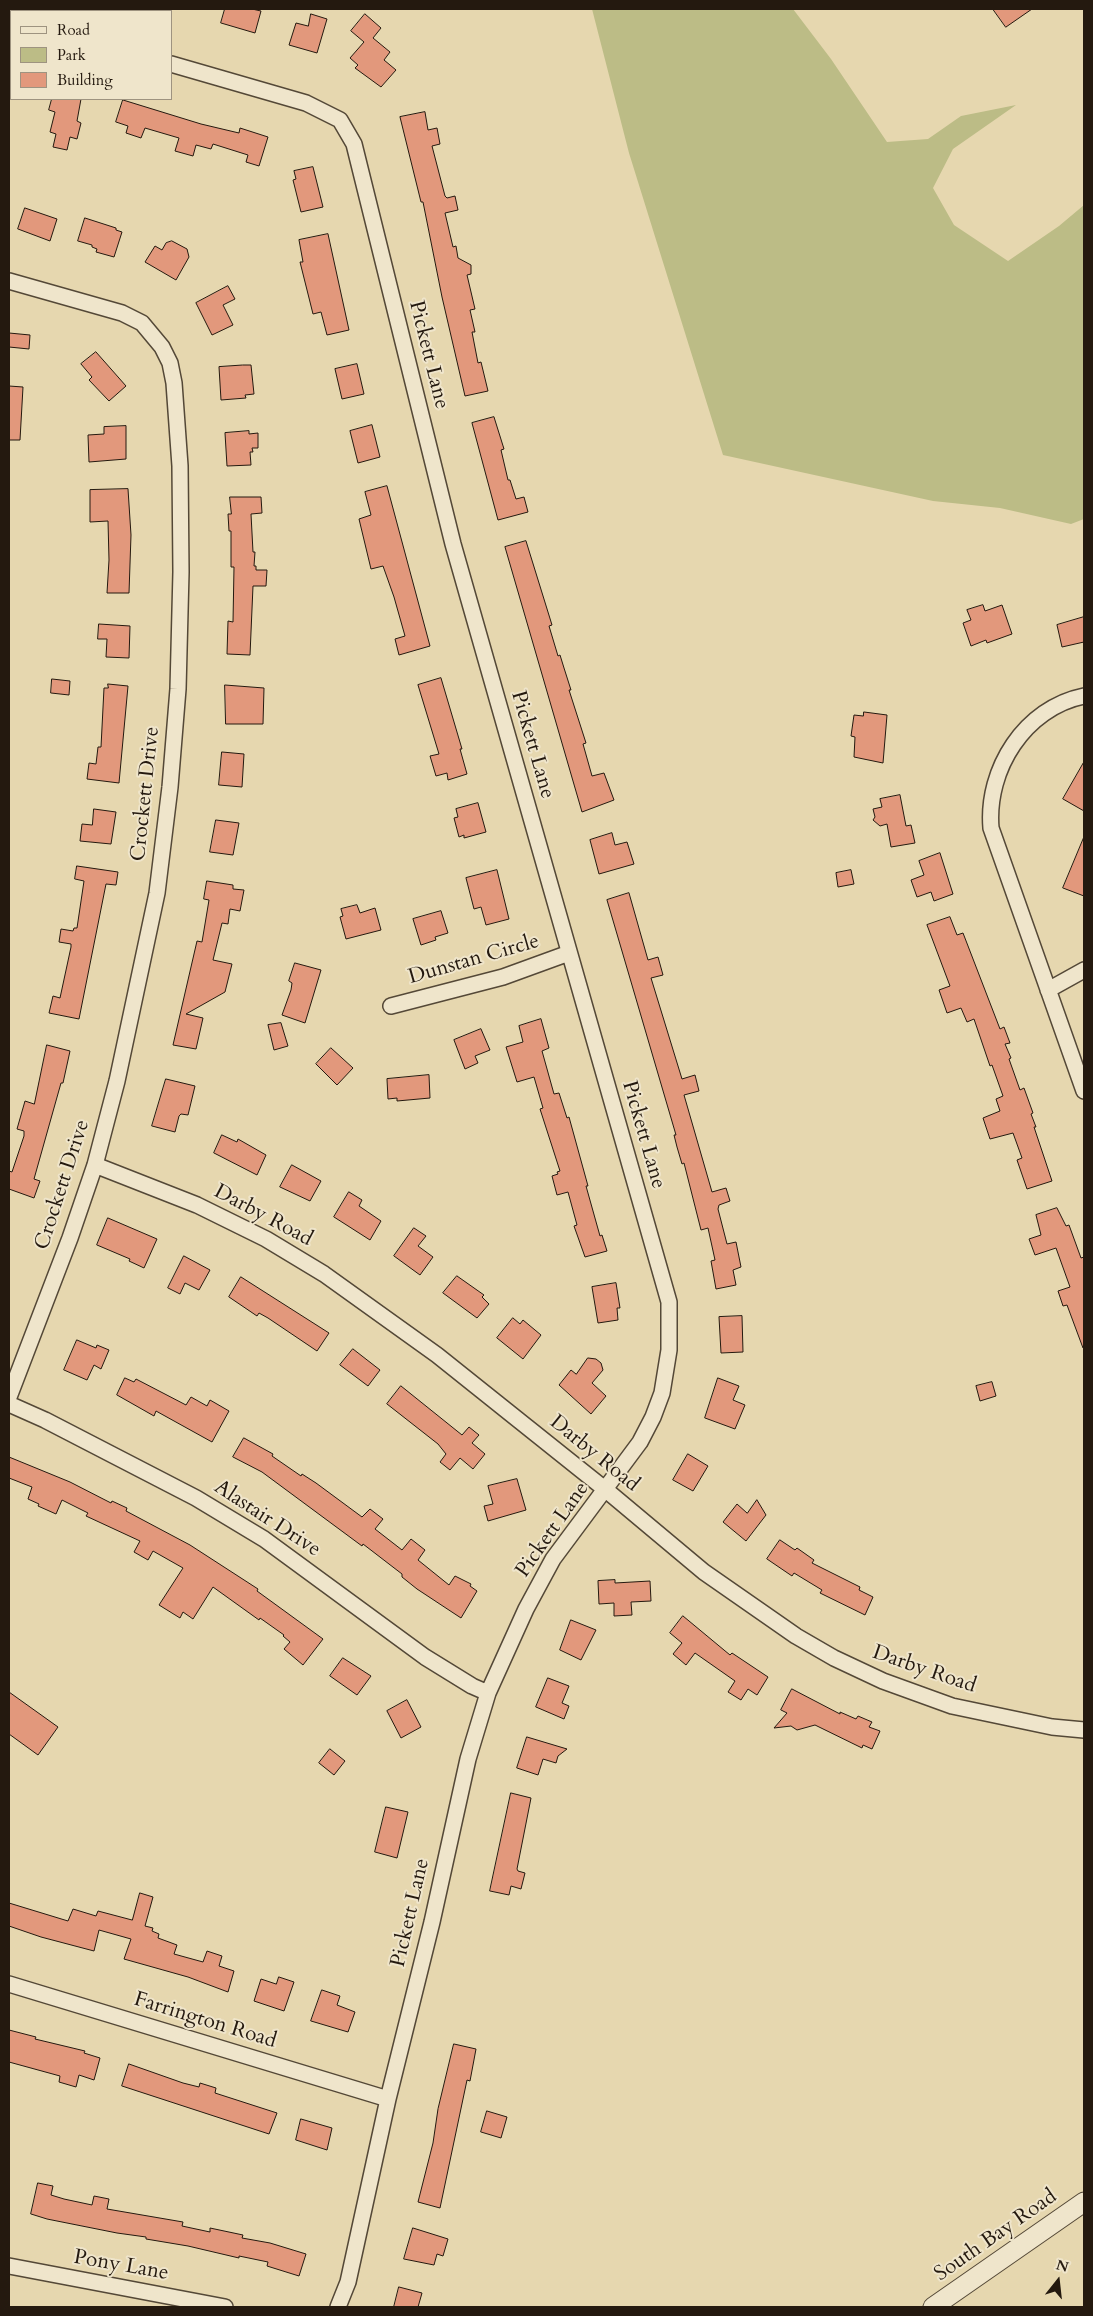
<!DOCTYPE html>
<style>
body{margin:0}
#map{position:relative;width:1093px;height:2316px;overflow:hidden;background:#e6d7af;font-family:Cardo,serif}
canvas{display:block}
.frame{position:absolute;inset:0;border:10px solid #24190f;pointer-events:none}
.legend{position:absolute;left:10px;top:10px;width:162px;height:90px;box-sizing:border-box;background:#efe5cb;border:1px solid #9e9380;margin:0;padding:6px 9px;list-style:none;font-size:15px;color:#24190f}
.legend li{display:flex;align-items:center;gap:10px;height:25px}
.legend b{width:25px;border:1px solid #9e9380}
.north{position:absolute;left:1033px;top:2256px;width:50px;height:50px;-webkit-text-stroke:4px #efe5cb;paint-order:stroke;rotate:16deg;font-size:14px;font-weight:700;line-height:20px;text-align:center;color:#24190f}
.north::after{content:'';display:block;margin:auto;width:18px;height:22px;background:#24190f;clip-path:polygon(50% 0,100% 100%,50% 72%,0 100%)}
</style>
<div id="map">
<canvas width="1093" height="2316"></canvas>
<div class="frame"></div>
<ul class="legend">
<li><b style="height:6px;background:#efe5cb"></b>Road</li>
<li><b style="height:14px;background:#bcbc86"></b>Park</li>
<li><b style="height:14px;background:#e2987c"></b>Building</li>
</ul>
<div class="north">N</div>
</div>
<script>
const ctx = document.querySelector('canvas').getContext('2d');
ctx.lineJoin = 'round';
function fill(path, color) { ctx.fillStyle = color; ctx.fill(path, 'evenodd'); }
function stroke(path, color, width, dash) { ctx.strokeStyle = color; ctx.lineWidth = width; ctx.lineCap = dash ? 'butt' : 'round'; ctx.setLineDash(dash || []); ctx.stroke(path); }
function label(font, color, halo, rows, align = 'center') {
  ctx.font = font + ' Cardo,serif'; ctx.lineWidth = 4; ctx.setLineDash([]); ctx.textBaseline = 'middle'; ctx.strokeStyle = halo; ctx.fillStyle = color; for (const [text, x, y, turn = 0] of rows) {
    ctx.save(); ctx.translate(x, y); ctx.rotate((+turn || 0) * Math.PI / 180); ctx.textAlign = isNaN(turn) ? turn : align; if (halo) ctx.strokeText(text, 0, 0); ctx.fillText(text, 0, 0); ctx.restore();
  }
}
const green = new Path2D(`
 M592 9H793L831 59 887 142 928 139 961 116 1016 105 953 149 933 188 954 225 1008 261 1059 226 1084 205V519L1071 524 1000 508 933 501 723 455 629 153Z`);
const building = new Path2D(`
 M225 9H252L261 11 255 33 221 23Z
 M993 9H1032L1006 27Z
 M311 14 327 19 317 53 289 45 296 23 308 26Z
 M365 14 381 28 373 38 390 52 384 60 396 70 381 87 355 68 358 65 350 58 364 42 351 31Z
 M52 99H81L77 121 81 123 77 139 70 137 67 150 53 147 56 134 50 132 55 112 49 110Z
 M123 100 201 124 239 133 240 128 268 137 259 166 246 162 248 155 213 144 211 149 196 145 193 156 175 151 179 138 145 128 141 138 126 133 128 126 116 122Z
 M425 112 428 130 437 128 440 144 432 146 445 196 447 198 455 196 458 210 445 213 453 247 456 246 458 258 471 265V274L467 275 475 309 470 310 475 332H472L478 363 481 362 488 391 465 396 442 297 423 202H421L400 117Z
 M313 167 323 207 301 212 293 180 296 179 294 171Z
 M25 208 57 219 50 241 18 229Z
 M85 218 116 228V230L122 232 114 257 96 252 97 249 92 247V245L78 241Z
 M328 234 349 330 327 335 321 312 313 314 300 262H303L299 240Z
 M172 241 187 249 189 257 176 280 145 262 155 246 162 250 166 243Z
 M228 286 235 299 223 305 233 325 212 335 196 303Z
 M9 333 30 335 29 349 9 347Z
 M96 352 126 386 109 401 89 380 92 377 81 364Z
 M357 364 364 394 342 399 335 369Z
 M243 365H251L254 394 245 395 246 398 221 400 219 367Z
 M9 386 23 387 20 440H9Z
 M494 417 504 449 501 450 508 480H510L516 499 524 497 528 512 498 520 472 423Z
 M372 425 380 457 358 463 350 431Z
 M126 426V459L89 462 88 435 104 434V427Z
 M249 431V434L258 433V448H252L253 452H250L251 465 227 466 225 433Z
 M387 486 430 646 399 655 395 639 405 636 394 597 383 566 371 569 359 519 371 515 365 492Z
 M128 489 131 535 129 593H107L109 560 108 521 90 522V490Z
 M230 497H261L262 513 251 514 253 552H255L254 566H256V570H267L266 586H253L250 655 227 654 228 621 233 622 234 567H231V531H229L228 514H231Z
 M526 541 552 625 549 626 558 656 560 655 564 668 571 690H569L586 743 583 744 592 776 604 773 614 800 582 812 505 547Z
 M983 605 985 611 1002 605 1012 634 987 643 986 640 971 646 963 623 971 620 967 610Z
 M1084 617V642L1062 647 1057 625Z
 M99 624 130 626 129 658 106 657 107 639H98Z
 M441 678 462 749H460L467 774 448 780 447 773 436 776 430 756 439 754 418 685Z
 M52 679 70 681 69 695 51 693Z
 M108 684 128 686 119 783 87 779 89 763 96 764 98 747H101L104 688H108Z
 M225 685 264 688 263 724H226Z
 M864 712 887 715 883 763 854 757 855 737 851 736 854 715 863 716Z
 M222 752 244 754 242 787 219 785Z
 M1084 762V811L1063 799Z
 M900 795 906 826 911 825 915 843 891 847 887 824 880 826 873 820 875 817 873 809 882 807 880 799Z
 M478 803 486 832 464 838V835L459 837 454 818 458 817 456 809Z
 M94 809 116 812 111 844 80 841 82 824 92 825Z
 M216 820 239 823 233 855 210 852Z
 M612 833 615 845 627 842 634 864 599 874 590 840Z
 M1084 837V896L1063 888Z
 M940 853 953 894 934 901 931 892 917 897 911 880 924 875 919 861Z
 M77 866 118 872 116 885 106 884 79 1019 49 1013 53 996 60 998 71 947V944L59 942 61 929 73 931 74 928H77L84 881 75 879Z
 M497 870 509 919 486 925 481 907 474 909 466 878Z
 M851 870 854 884 838 887 836 873Z
 M207 881 233 885V889L244 890 240 911 230 909 228 924 222 923 213 960 232 964 225 992 186 1014 203 1018 196 1049 173 1045 197 941 202 942 209 900 204 899Z
 M629 893 648 960 658 957 663 975 651 978 682 1079 695 1075 699 1091 684 1095 712 1192 726 1188 730 1201 719 1205 718 1209 727 1244 736 1242 741 1267 733 1270 736 1285 716 1289 711 1261 715 1260 708 1228 701 1230 684 1163 682 1164 677 1147 674 1135H676L607 900Z
 M357 905 360 913 375 908 381 930 346 939 340 917 343 916 341 909Z
 M441 911 448 933 435 937 436 940 421 945 413 919Z
 M950 917 957 935 963 933 1000 1029 1004 1027 1010 1043 1005 1044 1011 1058 1009 1059 1020 1090 1024 1088 1033 1113 1031 1114 1036 1127H1034L1052 1181 1027 1189 1017 1160 1022 1158 1013 1133 990 1139 983 1118 1000 1111 996 1099 1003 1096 992 1065 990 1066 974 1019 967 1022 961 1008 947 1013 939 990 950 986 927 925Z
 M295 963 321 970 305 1023 282 1015 291 990 292 983 289 981Z
 M541 1019 549 1048 542 1051 554 1094 559 1093 567 1118 569 1117 588 1186H586L600 1236 602 1235 607 1251 585 1257 574 1226 577 1225 568 1192 557 1195 552 1176 558 1174 557 1172 560 1171 540 1109 543 1108 534 1077 517 1082 506 1047 523 1042 519 1026Z
 M281 1023 288 1046 274 1050 268 1025Z
 M481 1029 490 1050 475 1056 478 1063 465 1069 454 1040Z
 M47 1045 70 1051 63 1083H61L34 1179 40 1181 34 1198 9 1189V1171L12 1172 24 1136V1131L17 1129 25 1101 34 1104Z
 M331 1048 353 1068 337 1085 316 1064Z
 M429 1075 430 1098 397 1101V1098L388 1099 387 1079Z
 M166 1079 195 1086 188 1115 181 1114 179 1116 175 1132 152 1126Z
 M222 1135 237 1142 238 1139 266 1155 257 1175 214 1153Z
 M292 1165 321 1181 310 1201 280 1187Z
 M349 1192 362 1200 359 1206 381 1221 370 1240 334 1217Z
 M1057 1208 1066 1226 1069 1225 1081 1258 1084 1257V1348H1083L1067 1305 1063 1306 1058 1291 1070 1287 1056 1248 1035 1255 1029 1239 1041 1235 1036 1215Z
 M108 1218 157 1239 144 1268 129 1261 130 1259 97 1245Z
 M414 1228 426 1236 418 1246 433 1257 420 1275 394 1256Z
 M184 1256 210 1270 199 1290 185 1283 180 1294 168 1288Z
 M457 1276 484 1295 482 1297 489 1304 477 1318 443 1293Z
 M241 1277 329 1333 317 1351 268 1318 259 1313 257 1316 229 1297Z
 M616 1283 620 1308H617L618 1320 598 1323 592 1287Z
 M742 1316 743 1352 721 1353 719 1317Z
 M513 1318 520 1324 523 1320 541 1335 523 1359 497 1338Z
 M77 1340 96 1348 97 1345 109 1350 101 1369 94 1365 87 1380 64 1370Z
 M353 1349 380 1370 368 1386 340 1365Z
 M588 1358 596 1359 601 1363 603 1370 592 1383 606 1396 591 1414 559 1385 571 1370 576 1374Z
 M125 1378 134 1382 136 1379 186 1405 191 1397 207 1406 210 1400 229 1411 212 1442 156 1411 154 1416 117 1395Z
 M718 1378 739 1386 733 1400 745 1405 735 1429 705 1418Z
 M992 1382 996 1396 980 1401 976 1386Z
 M401 1386 462 1435 469 1427 479 1435 472 1443 485 1454 473 1469 460 1458 450 1470 440 1462 446 1454 438 1444 387 1404Z
 M244 1438 273 1454 272 1456 301 1476 302 1474 316 1483 362 1517 370 1509 383 1519 375 1529 402 1550 411 1539 425 1550 418 1560 449 1585 455 1576 471 1584 470 1586 477 1591 461 1618 417 1589 402 1577V1574L363 1544 362 1546 262 1472 233 1457Z
 M688 1454 708 1466 693 1491 673 1480Z
 M9 1457 70 1482 111 1503 112 1501 127 1508 126 1511 190 1545 258 1589 257 1591 323 1639 303 1665 284 1649 290 1642 283 1636 284 1635 260 1618 259 1620 213 1587 193 1619 183 1612 180 1618 159 1605 183 1568 153 1551 148 1560 134 1552 140 1541 86 1516 88 1513 62 1500 56 1514 38 1506 39 1504 28 1499 32 1487 9 1478Z
 M517 1479 526 1510 488 1521 484 1506 493 1504 488 1486Z
 M757 1500 766 1515 746 1541 723 1522 737 1504 747 1513Z
 M780 1540 795 1550 797 1548 814 1560 812 1563 860 1587 859 1590 873 1597 865 1615 820 1593 822 1590 794 1573 792 1576 767 1559Z
 M615 1580V1583L650 1581 651 1601 631 1602 632 1615 614 1616V1603L599 1604 598 1581Z
 M683 1616 730 1655 732 1653 768 1677 757 1695 748 1689 741 1700 728 1692 735 1681 695 1653 686 1665 673 1654 682 1643 670 1633Z
 M571 1620 596 1630 581 1660 560 1650Z
 M343 1658 371 1676 357 1695 330 1676Z
 M548 1678 569 1686 562 1703 569 1706 564 1719 536 1707Z
 M792 1689 840 1714V1712L856 1719 858 1716 872 1722 869 1727 880 1731 872 1749 863 1745 862 1748 815 1725 797 1730 791 1726 774 1728 787 1713 781 1710Z
 M9 1692 58 1727 38 1755 9 1734Z
 M407 1700 421 1727 401 1738 387 1711Z
 M527 1737 567 1749 558 1756 556 1763 543 1759 538 1775 517 1768Z
 M330 1749 345 1761 334 1775 319 1763Z
 M511 1793 531 1798 517 1869 518 1871 525 1873 521 1889 511 1886 509 1895 490 1891Z
 M386 1807 408 1812 397 1858 375 1852Z
 M140 1893 153 1897 145 1926 153 1928 152 1931 159 1934 158 1938 177 1945 174 1954 203 1962 207 1951 222 1956 219 1966 234 1971 228 1992 188 1977 124 1959 131 1939 99 1930 94 1951 41 1937 9 1926V1903L68 1921 73 1909 96 1916 98 1911 132 1920Z
 M279 1977 294 1982 284 2011 254 2001 261 1979 276 1984Z
 M322 1990 340 1996 337 2005 355 2012 348 2032 311 2021Z
 M9 2030 36 2037 35 2039 85 2051 84 2053 100 2058 94 2080 79 2075 76 2087 59 2082 60 2076 9 2062Z
 M454 2044 476 2049 470 2081 467 2080 440 2208 418 2202 433 2143 438 2109Z
 M129 2064 183 2083 199 2087 200 2083 216 2088 215 2093 277 2113 269 2134 122 2086Z
 M487 2111 507 2117 501 2138 481 2132Z
 M301 2119 332 2128 327 2150 296 2140Z
 M38 2183 53 2186 51 2195 64 2199 92 2205 94 2196 109 2199 107 2209 183 2222 182 2226 210 2232V2228L243 2235 242 2238 270 2243 306 2254 299 2276 267 2266 268 2262 239 2256V2258L188 2246 146 2239V2237L117 2233 47 2219 31 2214Z
 M413 2228 448 2239 443 2256 437 2254 434 2265 404 2259Z
 M399 2287 422 2293 418 2307H394Z`);
const minor = new Path2D(`
 M30 11 31 9
 M171 64 306 103 340 120 354 144 453 544 669 1302V1350L662 1393 653 1417 640 1442 553 1559 526 1609 488 1693 468 1759 432 1922 388 2099 348 2282 338 2307
 M9 84 11 75
 M9 281 122 313 142 323 162 347 170 363 174 383 180 466 181 572 178 689 170 787 157 893 117 1081 95 1165 70 1238 9 1397
 M1084 696C1025 708 986 769 991 828L1084 1091
 M1048 990 1084 970
 M391 1006 503 977 569 953
 M95 1165 197 1205 266 1239 324 1274 437 1355 606 1490 704 1572 796 1636 834 1658 883 1681 952 1706 1052 1727 1084 1730
 M9 1404 45 1420 196 1498 264 1539 425 1657 472 1686 488 1693
 M9 1984 388 2099
 M9 2266 225 2307`);
const tertiary = new Path2D(`
 M933 2307 1084 2202`);
const streetNames = [
 ["Pickett Lane",428,355,76],
 ["Pickett Lane",532,745,74],
 ["Crockett Drive",146,794,-84],
 ["Dunstan Circle",474,960,-16],
 ["Pickett Lane",643,1135,74],
 ["Crockett Drive",63,1185,-72],
 ["Darby Road",263,1216,28],
 ["Darby Road",594,1454,39],
 ["Alastair Drive",267,1519,33],
 ["Pickett Lane",553,1530,-55],
 ["Darby Road",924,1670,19],
 ["Pickett Lane",411,1913,-77],
 ["Farrington Road",205,2021,17],
 ["South Bay Road",996,2236,-35],
 ["Pony Lane",121,2266,10]
];
fill(green, '#bcbc86');
fill(building, '#e2987c');
stroke(building, '#24190f', 1);
stroke(minor, '#544837', 18);
stroke(tertiary, '#544837', 21);
stroke(minor, '#efe5cb', 15);
stroke(tertiary, '#efe5cb', 19);
label('21px', '#24190f', '#efe5cb', streetNames);
</script>
